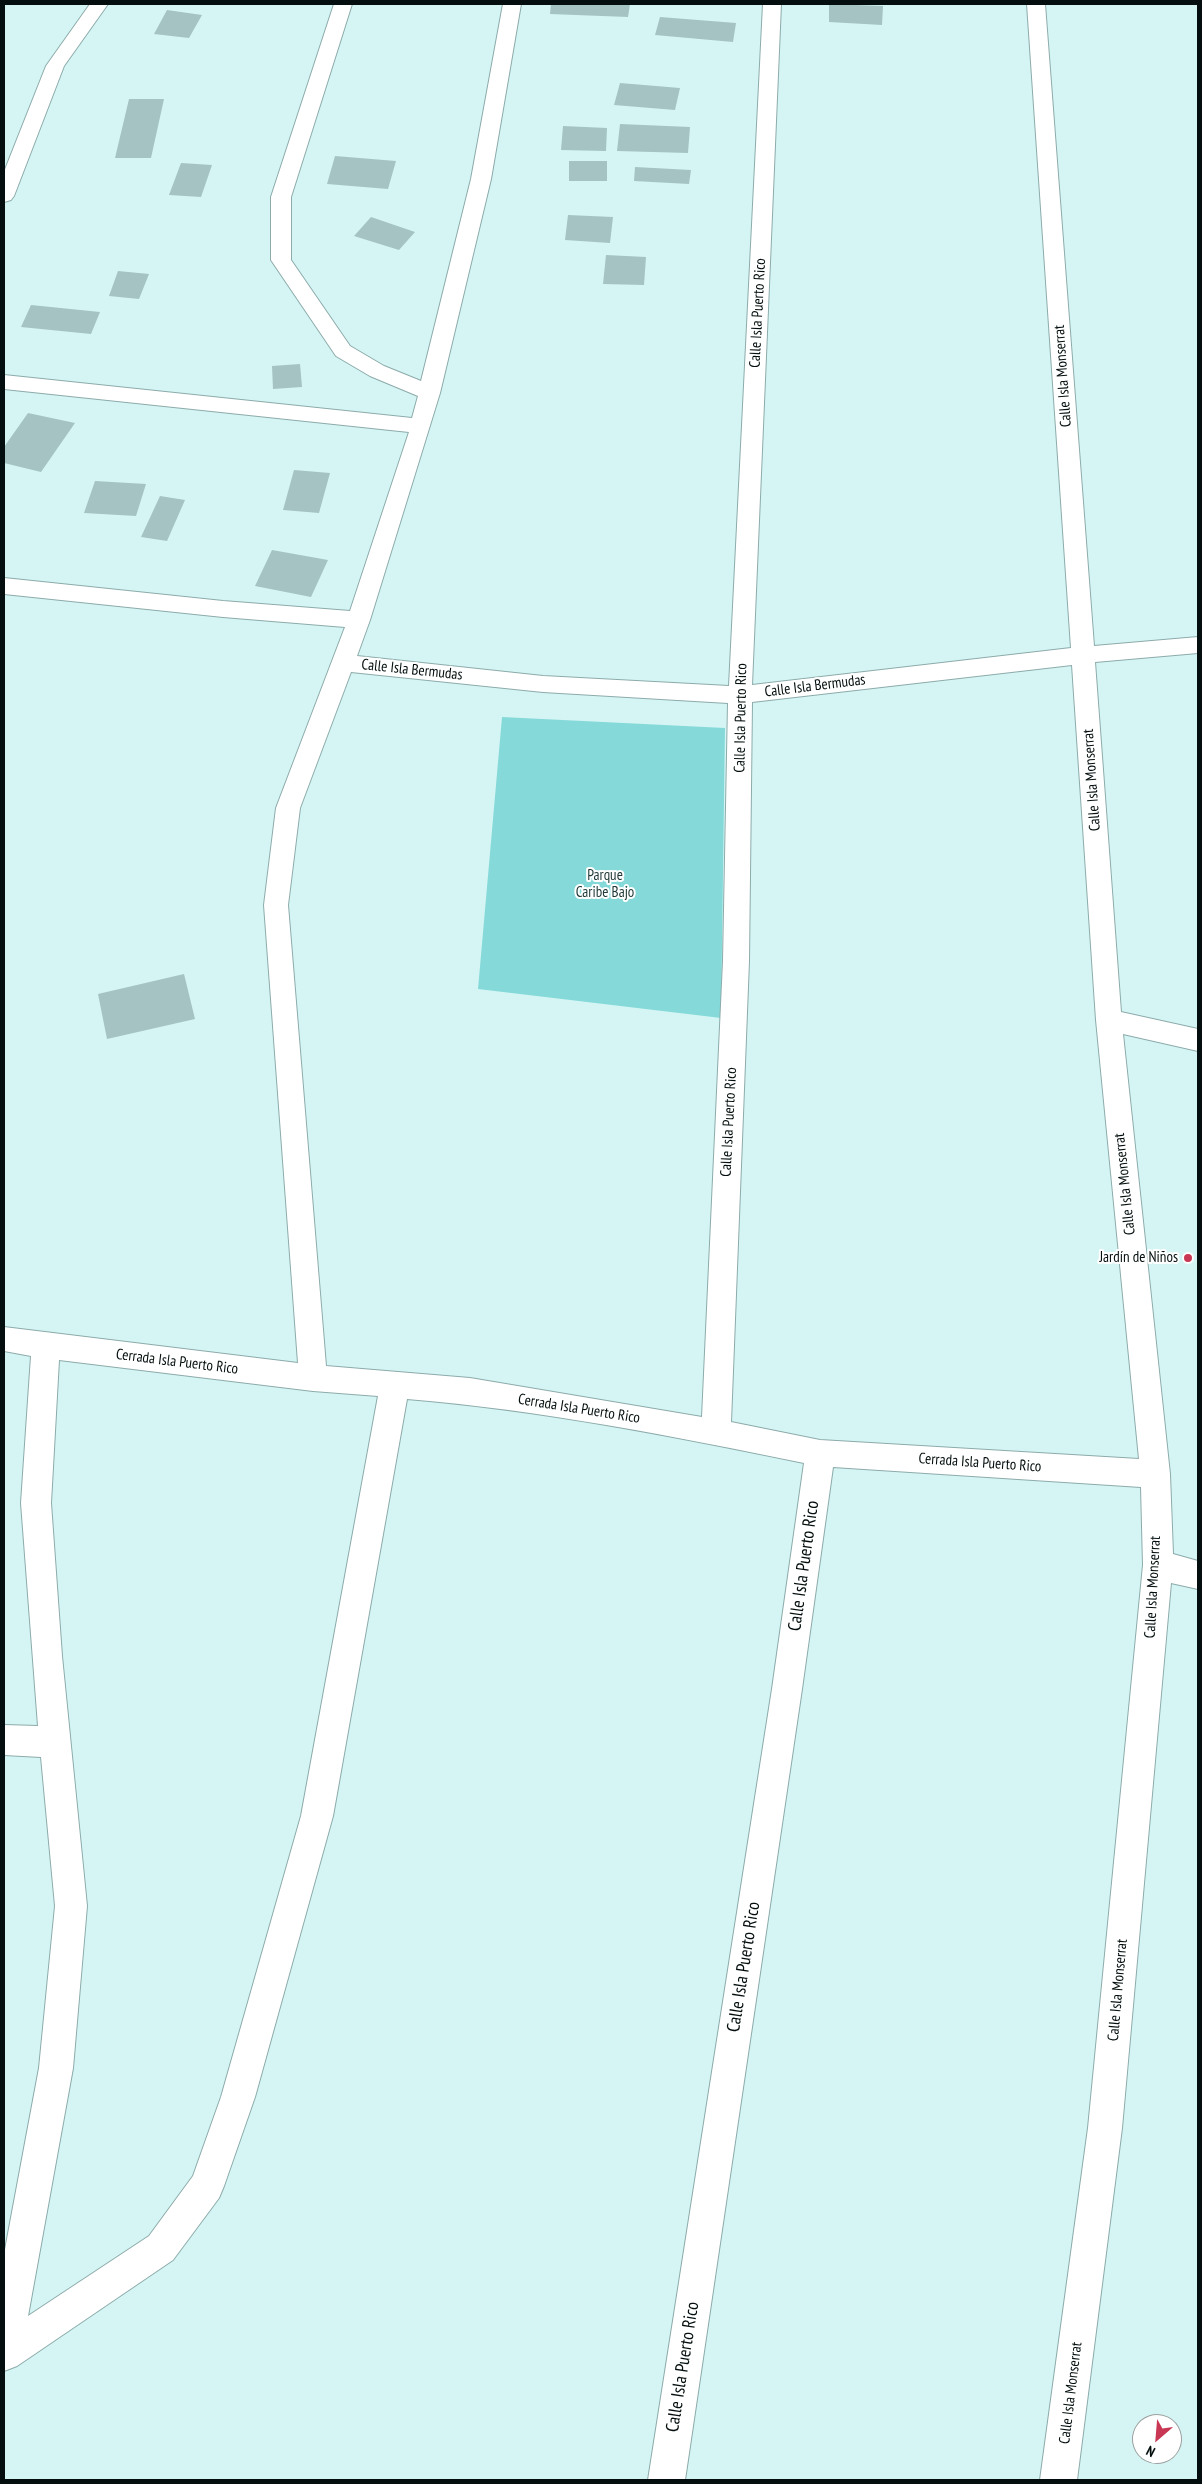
<!DOCTYPE html>
<meta charset="utf-8">
<style>
body{margin:0}
#map{position:relative;width:1202px;height:2484px;overflow:hidden;background:#d5f5f4;font-family:"PT Sans Narrow",sans-serif}
canvas{display:block}
.frame{position:absolute;inset:0;border:5px solid #040e0e;pointer-events:none}
.north{position:absolute;left:1132px;top:2414px;width:50px;height:50px;box-sizing:border-box;background:#fff;border:1px solid #9b9f9f;border-radius:50%;rotate:207deg;font-size:14px;font-weight:700;line-height:20px;text-align:center;color:#040e0e}
.north::after{content:'';display:block;margin:auto;width:18px;height:22px;background:#c83753;clip-path:polygon(50% 0,100% 100%,50% 72%,0 100%)}
</style>
<div id="map">
<canvas width="1202" height="2484"></canvas>
<div class="frame"></div>
<div class="north">N</div>
</div>
<script>
const ctx = document.querySelector('canvas').getContext('2d');
ctx.lineJoin = 'round';
function fill(path, color) { ctx.fillStyle = color; ctx.fill(path, 'evenodd'); }
function stroke(path, color, width, dash) { ctx.strokeStyle = color; ctx.lineWidth = width; ctx.lineCap = dash ? 'butt' : 'round'; ctx.setLineDash(dash || []); ctx.stroke(path); }
function label(font, color, halo, rows, align = 'center') {
  ctx.font = font + ' "PT Sans Narrow",sans-serif'; ctx.lineWidth = 4; ctx.setLineDash([]); ctx.textBaseline = 'middle'; ctx.strokeStyle = halo; ctx.fillStyle = color; for (const [text, x, y, turn = 0] of rows) {
    ctx.save(); ctx.translate(x, y); ctx.rotate((+turn || 0) * Math.PI / 180); ctx.textAlign = isNaN(turn) ? turn : align; if (halo) ctx.strokeText(text, 0, 0); ctx.fillText(text, 0, 0); ctx.restore();
  }
}
const green = new Path2D(`
 M502 717 725 728 721 1018 478 989Z`);
const building = new Path2D(`
 M551 4H630L628 17 550 14Z
 M829 4 883 6 882 25 829 22Z
 M167 10 202 15 189 38 154 34Z
 M660 17 736 23 733 42 655 35Z
 M620 83 680 88 675 110 614 105Z
 M129 99H164L151 158H115Z
 M620 124 690 127 688 153 617 151Z
 M563 126 607 128 606 151 561 150Z
 M335 156 396 161 388 189 327 184Z
 M569 161H607V181H569Z
 M181 163 212 165 201 197 169 195Z
 M635 167 691 170 689 184 634 181Z
 M568 215 613 217 610 243 565 240Z
 M371 217 415 232 399 250 354 236Z
 M606 255 646 257 644 285 603 284Z
 M118 271 149 274 139 299 109 296Z
 M31 305 100 312 91 334 21 327Z
 M300 364 302 387 273 389 272 366Z
 M28 413 75 423 41 472 4 463V447Z
 M294 470 330 473 319 513 283 510Z
 M95 481 146 484 136 516 84 513Z
 M160 496 185 500 167 541 141 537Z
 M272 550 328 560 311 597 255 586Z
 M184 974 195 1019 107 1039 98 994Z`);
const minor = new Path2D(`
 M90 4H108L64 66 14 196 11 200 4 202V172L46 66Z
 M334 4H352L291 197V260L350 346 384 366 421 381 471 179 503 4H521L491 179 440 393 370 620 357 656 543 676 729 686 763 4H781L752 685 1071 648 1027 4H1045L1094 646 1198 637V653L1095 662 1121 1012 1198 1029V1051L1123 1034 1170 1474 1173 1554 1198 1561V1589L1171 1583 1122 2128 1077 2480H1040L1088 2128 1143 1565 1141 1487 833 1467 802 1689 685 2480H648L772 1689 804 1463C673 1436 540 1410 407 1399L333 1816 255 2097 224 2186 219 2198 173 2260 17 2366 4 2371V2255L39 2068 55 1906 41 1757 4 1755V1725L38 1726 21 1503 31 1356 4 1351V1327L298 1363 264 905 276 808 345 627 223 617 4 594V578L223 601 350 611 409 432 4 389V375L412 418 418 396 370 376 336 356 271 260V197ZM1072 665 1096 1020 1139 1459 820 1440 731 1422 749 961 752 702ZM351 672 543 692 728 703 723 961 702 1417 470 1378 326 1366 288 905 300 808ZM59 1360 313 1391 378 1396 301 1816 221 2097 193 2176 149 2236 28 2316 73 2068 87 1906 62 1656 51 1503Z`);
const markers = [
 [1188,1258,5,"#c83753"]
];
const streetNames = [
 ["Calle Isla Puerto Rico",758,313,-87],
 ["Calle Isla Monserrat",1063,376,-94],
 ["Calle Isla Bermudas",412,670,6],
 ["Calle Isla Bermudas",815,686,-7],
 ["Calle Isla Puerto Rico",741,718,-89],
 ["Calle Isla Monserrat",1092,780,-94],
 ["Calle Isla Puerto Rico",729,1122,-87],
 ["Calle Isla Monserrat",1125,1184,-96],
 ["Cerrada Isla Puerto Rico",177,1362,7],
 ["Cerrada Isla Puerto Rico",579,1409,9],
 ["Cerrada Isla Puerto Rico",980,1463,4],
 ["Calle Isla Monserrat",1153,1587,-87],
 ["Calle Isla Monserrat",1118,1990,-85],
 ["Calle Isla Monserrat",1071,2393,-83]
];
const parkNames = [
 ["Parque",605,876],
 ["Caribe Bajo",605,893]
];
const poiNames = [
 ["Jardín de Niños",1178,1258]
];
const nearStreetnames = [
 ["Calle Isla Puerto Rico",804,1566,-82],
 ["Calle Isla Puerto Rico",744,1967,-81],
 ["Calle Isla Puerto Rico",683,2367,-81]
];
fill(green, '#85dad9');
fill(building, '#a4c3c2');
stroke(minor, '#8cabaa', 2);
fill(minor, '#fff');
for (const [x, y, r, color] of markers) { const dot = new Path2D(); dot.arc(x, y, r, 0, 2 * Math.PI); ctx.fillStyle = color; ctx.fill(dot); stroke(dot, '#fff', 2); }
label('15px', '#040e0e', '#fff', streetNames);
label('15px', '#1e3736', '#fff', parkNames);
label('15px', '#040e0e', '#fff', poiNames, 'right');
label('18px', '#040e0e', '#fff', nearStreetnames);
</script>
